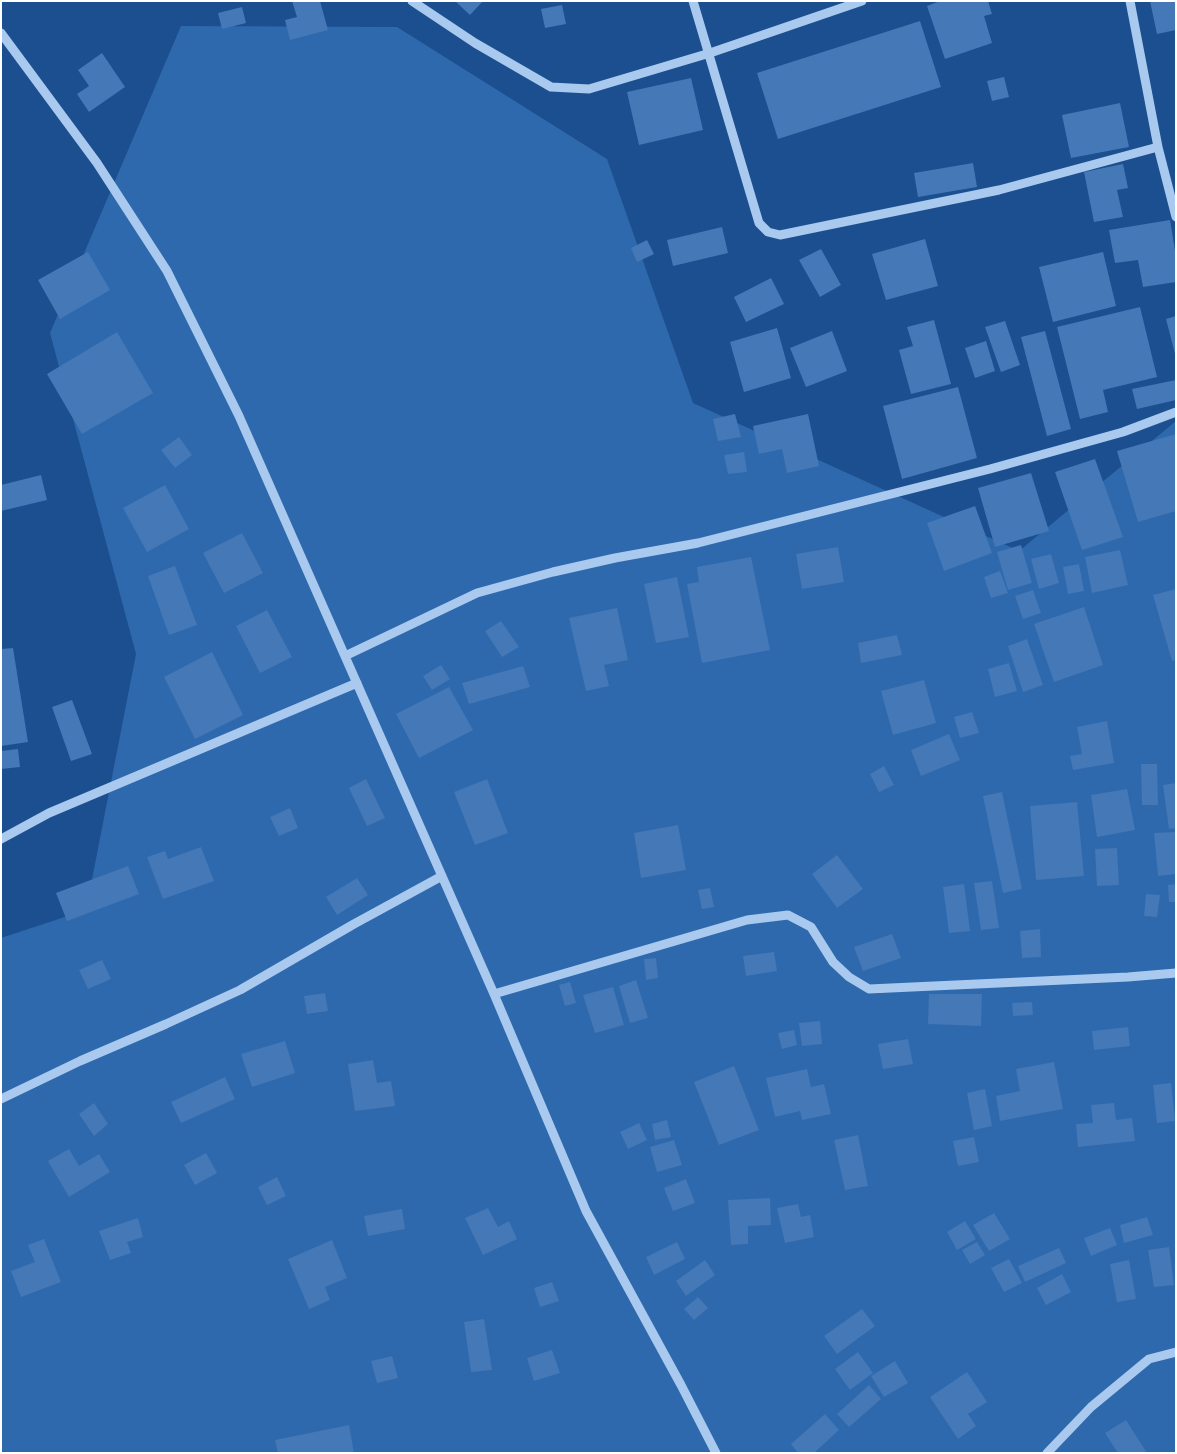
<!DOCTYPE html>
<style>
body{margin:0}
#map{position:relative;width:1177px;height:1454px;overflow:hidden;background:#1b4f8f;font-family:Figtree,sans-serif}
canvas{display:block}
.frame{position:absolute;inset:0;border:2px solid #fff;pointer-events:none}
</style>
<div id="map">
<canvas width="1177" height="1454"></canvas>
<div class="frame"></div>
</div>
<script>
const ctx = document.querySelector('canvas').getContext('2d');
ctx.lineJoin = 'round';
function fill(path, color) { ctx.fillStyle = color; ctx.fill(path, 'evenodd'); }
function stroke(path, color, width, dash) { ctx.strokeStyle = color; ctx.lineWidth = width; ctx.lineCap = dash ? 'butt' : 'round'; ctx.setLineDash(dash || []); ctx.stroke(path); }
const green = new Path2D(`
 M181 26 397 27 607 159 693 403 1019 551 1176 421V1453H1V938L86 910 136 654 50 333Z`);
const building = new Path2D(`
 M292 1H320L328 30 290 40 285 20 297 17Z
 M455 1H483L470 15Z
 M940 1H988L992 14 984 16 992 43 945 59 927 6Z
 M1150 1H1176V30L1157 34Z
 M562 5 566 24 545 28 541 9Z
 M242 7 246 23 222 29 218 13Z
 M920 21 941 87 778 139 757 73Z
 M102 53 125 87 89 112 77 94 89 86 78 70Z
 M1004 77 1009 97 992 101 987 81Z
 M691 78 703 130 639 145 627 92Z
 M1120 103 1129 147 1071 158 1062 115Z
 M973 163 977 187 918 197 914 173Z
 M1123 164 1128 188 1117 190 1123 217 1094 222 1084 172Z
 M1170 220 1176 257V282L1143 287 1138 260 1115 263 1109 230Z
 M722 227 728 253 673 266 667 240Z
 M925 239 938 286 886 300 872 254Z
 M647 240 654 254 637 262 631 248Z
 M821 249 841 285 820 297 799 260Z
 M88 252 110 290 60 319 38 280Z
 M1103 252 1116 306 1053 322 1039 267Z
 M771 278 784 304 746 322 734 297Z
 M1140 307 1157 377 1103 390 1108 412 1080 419 1057 327Z
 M1176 316V354H1175L1166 319Z
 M934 320 951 384 911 394 899 350 913 346 907 327Z
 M1005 321 1020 365 1001 372 985 327Z
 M777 328 791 378 744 392 730 342Z
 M832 331 847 371 806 387 790 348Z
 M1045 331 1071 429 1047 436 1021 337Z
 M117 332 153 393 82 434 47 374Z
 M986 341 995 371 975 378 965 348Z
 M1176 380V400L1137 409 1132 389Z
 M958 387 977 458 902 479 883 406Z
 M735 414 741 437 718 441 713 419Z
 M808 414 819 466 787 473 782 449 759 454 753 426Z
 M1176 434V511L1138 522 1117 451Z
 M179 437 192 455 175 468 161 450Z
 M744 452 747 472 728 474 724 455Z
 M1095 459 1123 537 1082 550 1055 472Z
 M1031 473 1049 531 995 547 978 488Z
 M41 475 47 500 1 511V485Z
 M165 485 189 529 147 552 123 508Z
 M975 506 992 553 944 571 927 523Z
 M242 533 263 573 224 593 203 553Z
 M1021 545 1032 583 1008 590 997 552Z
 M838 547 844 582 802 589 796 554Z
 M1120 550 1128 585 1092 593 1085 557Z
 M1051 554 1059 583 1039 589 1031 559Z
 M751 557 770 650 702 663 687 584 699 582 697 567Z
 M1079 564 1084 591 1068 594 1063 567Z
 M175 566 197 625 169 635 148 576Z
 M1000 571 1008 593 991 598 984 577Z
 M677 577 689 637 656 643 644 584Z
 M1176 589V660L1172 661 1153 595Z
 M1033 590 1041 613 1023 619 1015 596Z
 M1084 607 1103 665 1054 682 1034 624Z
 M617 608 628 660 604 665 609 686 586 691 569 618Z
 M267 610 292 657 260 673 236 626Z
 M501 621 519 647 502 657 485 631Z
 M897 635 902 655 861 663 858 643Z
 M1027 639 1043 685 1023 692 1008 646Z
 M13 648 28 742 1 746V649Z
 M212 652 243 715 195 739 164 677Z
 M1009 663 1017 691 995 697 988 669Z
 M441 665 450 679 432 690 423 676Z
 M523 666 530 687 469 704 462 683Z
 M924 680 936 723 893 735 881 691Z
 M449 687 473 730 419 758 396 714Z
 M72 700 92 754 71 761 52 707Z
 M972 712 979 733 960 738 954 717Z
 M1107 721 1114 763 1073 770 1070 756 1082 754 1077 727Z
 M949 734 960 760 921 776 911 750Z
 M18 749 20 767 1 769V751Z
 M1141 764H1157L1158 805H1142Z
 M884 766 894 785 879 792 870 774Z
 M366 779 385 818 367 826 349 788Z
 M487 779 508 833 475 845 454 792Z
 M1176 783V828L1169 829 1163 785Z
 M1127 789 1135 830 1097 837 1091 795Z
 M1002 792 1022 889 1003 893 983 796Z
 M1077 802 1084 876 1036 880 1030 806Z
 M290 808 298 828 279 836 270 817Z
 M678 825 686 870 641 878 634 833Z
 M1176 832V874L1158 876 1154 833Z
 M201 847 214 881 163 899 147 857 165 851 168 859Z
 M1117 848 1119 885 1097 886 1095 849Z
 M837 855 863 889 837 908 812 874Z
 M128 866 139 894 67 921 56 893Z
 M357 878 368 895 337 915 326 897Z
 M992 881 999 928 981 930 974 883Z
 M964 884 970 931 949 933 943 887Z
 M1176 884V902H1169L1168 885Z
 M710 888 714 907 702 909 698 890Z
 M1146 894 1160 895 1157 917 1144 916Z
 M1040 929 1041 957 1022 958 1020 931Z
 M892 934 901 958 863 971 854 947Z
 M774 952 777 971 746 976 743 956Z
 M656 958 658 978 646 980 644 959Z
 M102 960 111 979 88 989 79 970Z
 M636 980 648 1018 630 1023 619 986Z
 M570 982 576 1003 565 1006 559 985Z
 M613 987 624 1025 595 1033 583 995Z
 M325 993 328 1011 307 1014 304 996Z
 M929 994H982L981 1026 928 1024Z
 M1032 1002 1033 1015 1013 1016 1012 1003Z
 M820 1021 822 1044 802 1046 799 1023Z
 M1128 1027 1130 1046 1094 1050 1092 1031Z
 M794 1030 797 1045 782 1049 778 1033Z
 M908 1039 913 1064 883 1069 878 1044Z
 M285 1041 295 1073 252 1087 241 1054Z
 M373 1060 377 1083 391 1081 395 1106 355 1111 348 1064Z
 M1054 1062 1063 1109 1000 1121 996 1096 1020 1091 1016 1069Z
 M734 1066 759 1130 719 1145 694 1082Z
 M807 1069 811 1087 824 1084 831 1114 802 1120 800 1111 775 1117 766 1078Z
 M225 1077 235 1099 181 1123 171 1102Z
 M1171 1083 1175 1121 1157 1123 1153 1085Z
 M985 1089 992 1126 974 1130 967 1093Z
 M94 1103 108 1124 94 1136 79 1114Z
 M1114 1103 1116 1120 1132 1118 1135 1141 1078 1147 1076 1124 1093 1123 1091 1105Z
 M667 1120 671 1137 655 1140 652 1124Z
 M639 1123 647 1140 628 1149 620 1132Z
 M858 1135 868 1186 845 1190 834 1140Z
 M974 1137 979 1162 958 1166 953 1141Z
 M674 1140 682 1165 657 1172 650 1147Z
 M69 1149 79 1166 99 1154 110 1172 69 1197 48 1161Z
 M206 1153 217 1173 195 1185 184 1165Z
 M277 1177 286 1196 267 1205 258 1187Z
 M686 1179 695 1203 673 1211 664 1188Z
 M770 1198 771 1225 748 1226V1244L731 1245 728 1200Z
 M798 1204 801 1217 810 1215 814 1237 785 1243 777 1208Z
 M488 1208 498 1227 509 1221 517 1239 483 1255 465 1218Z
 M402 1209 405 1229 368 1236 364 1216Z
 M994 1213 1010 1239 989 1251 973 1225Z
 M1147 1217 1153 1235 1124 1243 1120 1225Z
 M138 1218 143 1237 127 1242 131 1253 110 1260 99 1231Z
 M965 1221 976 1239 957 1250 947 1232Z
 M1110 1228 1117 1245 1091 1256 1084 1238Z
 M44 1239 61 1282 21 1297 11 1271 35 1262 28 1245Z
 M332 1240 347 1278 325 1287 330 1300 309 1309 288 1259Z
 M677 1242 685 1259 654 1275 646 1257Z
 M977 1242 985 1255 970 1264 962 1250Z
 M1169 1247 1174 1285 1154 1287 1148 1250Z
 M1059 1248 1066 1263 1025 1282 1018 1266Z
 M1009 1259 1022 1283 1004 1292 991 1268Z
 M705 1260 715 1275 686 1296 676 1281Z
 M1129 1260 1136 1299 1117 1302 1110 1264Z
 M1062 1274 1071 1292 1046 1305 1037 1288Z
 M552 1282 559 1301 540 1307 534 1288Z
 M698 1297 708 1308 694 1320 684 1309Z
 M862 1309 875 1326 837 1354 824 1336Z
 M484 1319 492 1370 471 1372 464 1322Z
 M552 1350 560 1373 534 1381 527 1358Z
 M858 1352 873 1373 850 1390 835 1369Z
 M392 1356 398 1378 377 1383 371 1361Z
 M895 1361 908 1383 884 1397 871 1376Z
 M967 1372 987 1402 968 1414 976 1426 958 1439 930 1397Z
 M869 1385 881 1399 849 1427 837 1414Z
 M825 1414 839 1430 814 1453H798L791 1444Z
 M1126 1420 1147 1453H1118L1105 1433Z
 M349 1425 354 1453H278L275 1440Z`);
const minor = new Path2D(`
 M412 1 475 43 551 87 589 89 710 53 862 1
 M693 1 759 223 768 232 780 235 999 190 1158 147
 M1130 1 1158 147 1176 217
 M1 33 97 163 167 271 239 416 494 994 586 1211 681 1385 716 1453
 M345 656 477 593 553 572 615 558 698 543 990 469 1123 432 1176 412
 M1 839 49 813 357 683
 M494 994 747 920 788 915 811 927 833 962 849 977 869 989 1128 977 1176 973
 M1 1099 80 1061 166 1024 240 990 354 924 442 876
 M1047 1453 1091 1407 1149 1359 1176 1352`);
fill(green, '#2e69ad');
fill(building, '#4478b7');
stroke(minor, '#a9c9ee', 9);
</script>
